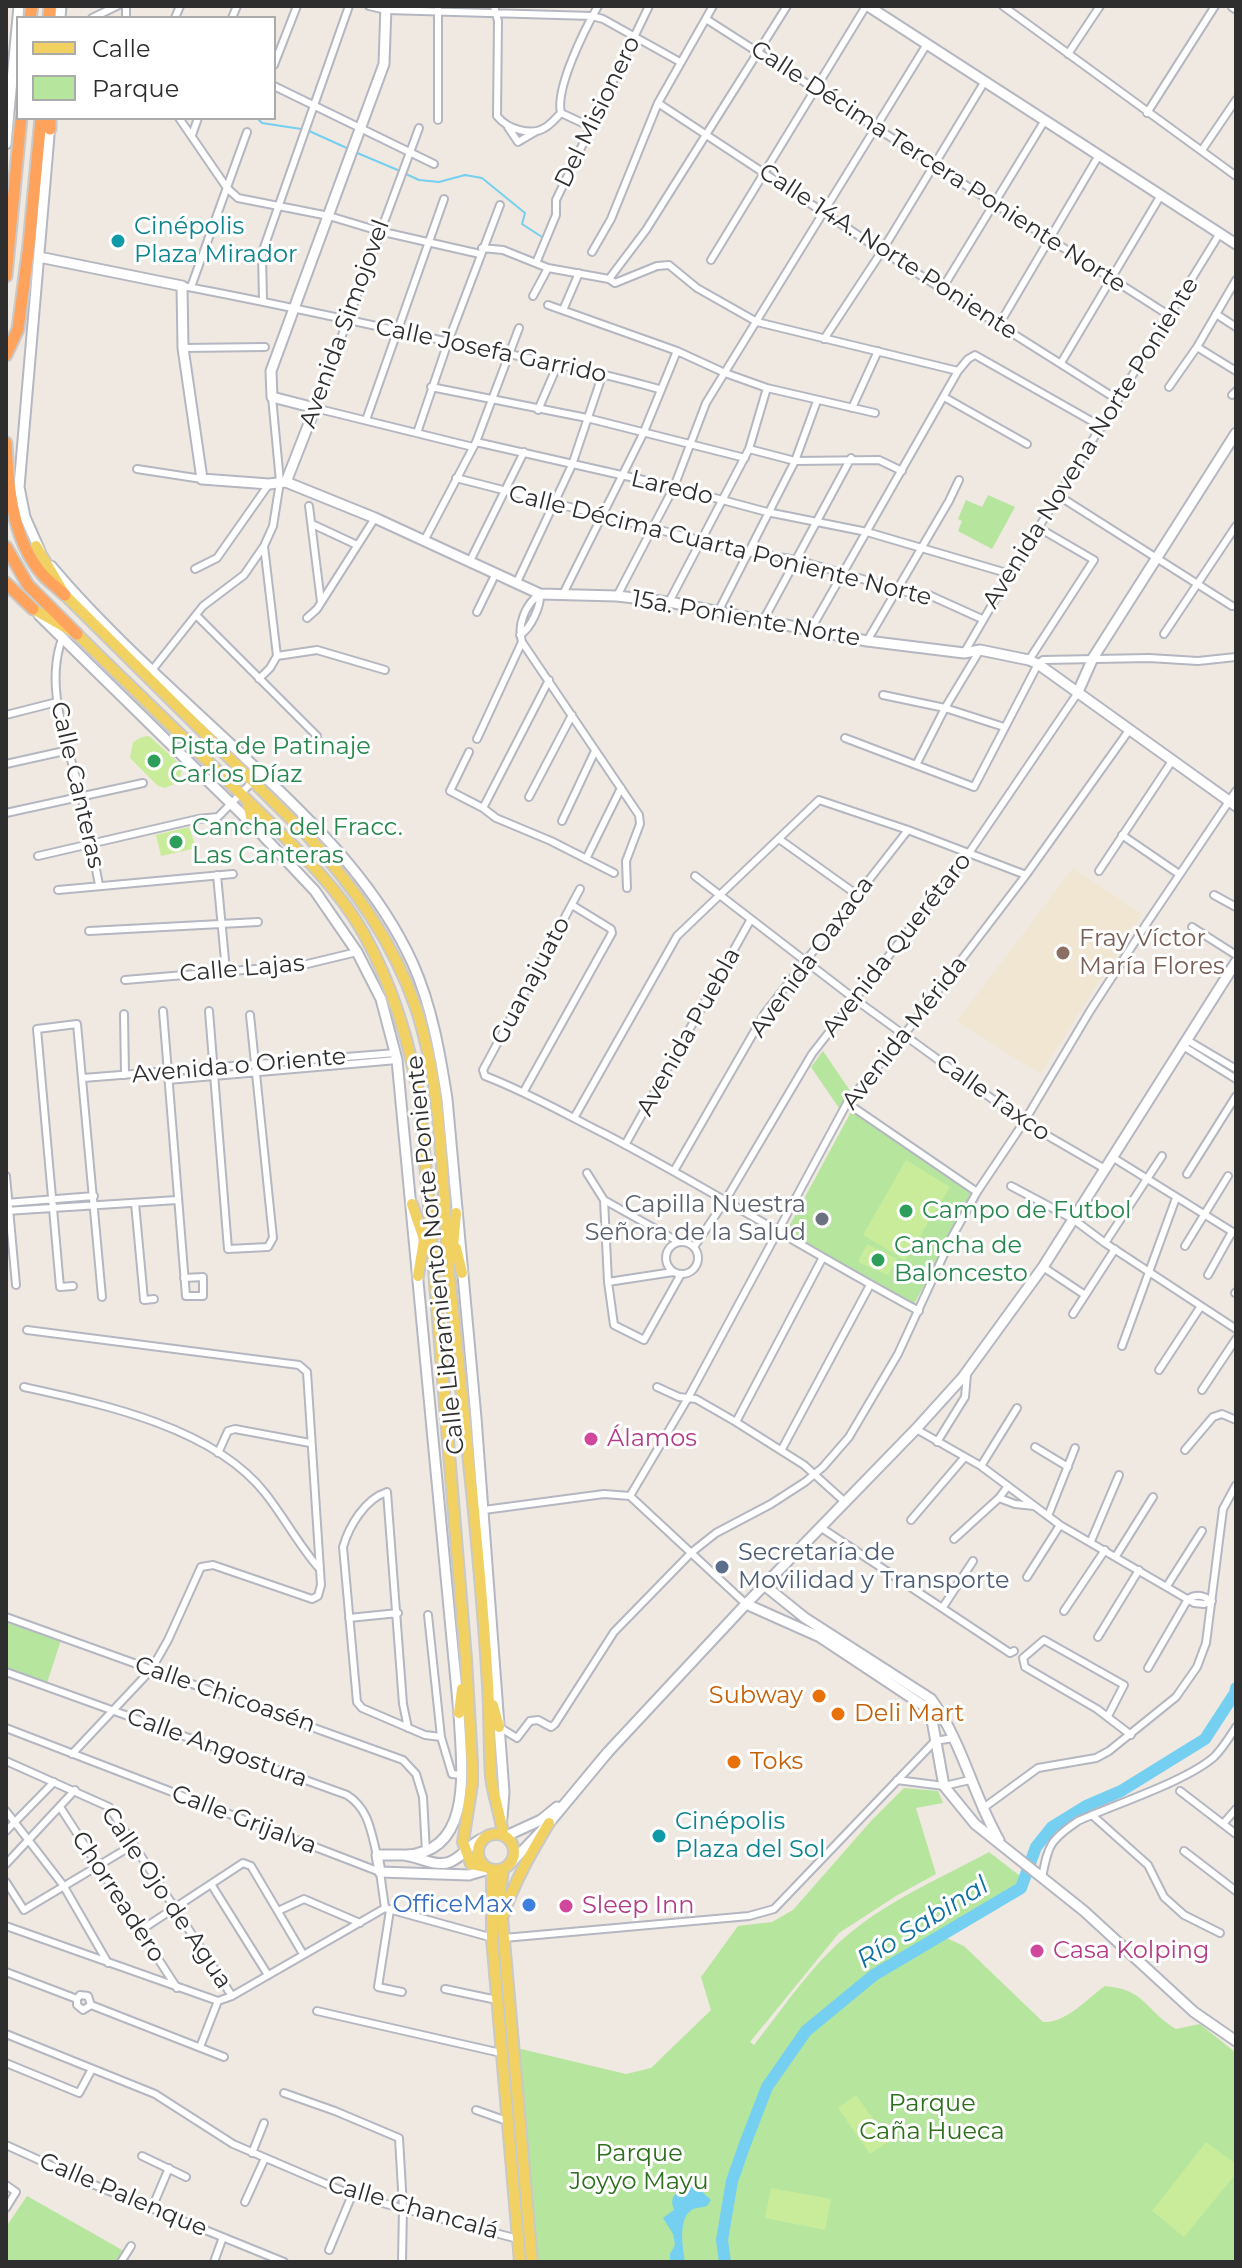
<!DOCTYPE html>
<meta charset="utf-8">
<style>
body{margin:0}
#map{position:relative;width:1242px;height:2268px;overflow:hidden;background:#efe9e1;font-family:Montserrat,sans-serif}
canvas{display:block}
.frame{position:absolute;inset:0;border:8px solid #2e2e2e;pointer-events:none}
.legend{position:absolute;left:16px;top:16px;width:260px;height:104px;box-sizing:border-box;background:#fff;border:2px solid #ababab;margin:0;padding:10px 14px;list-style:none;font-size:24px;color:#2e2e2e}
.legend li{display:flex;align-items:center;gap:16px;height:40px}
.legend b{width:40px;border:2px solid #ababab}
</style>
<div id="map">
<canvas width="1242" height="2268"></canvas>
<div class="frame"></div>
<ul class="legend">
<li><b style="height:10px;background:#f2d163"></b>Calle</li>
<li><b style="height:22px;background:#b6e59e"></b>Parque</li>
</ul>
</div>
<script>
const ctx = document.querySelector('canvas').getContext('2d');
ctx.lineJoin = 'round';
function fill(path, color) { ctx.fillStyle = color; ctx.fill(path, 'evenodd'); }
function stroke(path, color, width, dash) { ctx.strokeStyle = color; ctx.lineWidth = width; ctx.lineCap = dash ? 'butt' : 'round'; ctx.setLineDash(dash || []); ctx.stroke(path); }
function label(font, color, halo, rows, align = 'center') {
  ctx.font = font + ' Montserrat,sans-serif'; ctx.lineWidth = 6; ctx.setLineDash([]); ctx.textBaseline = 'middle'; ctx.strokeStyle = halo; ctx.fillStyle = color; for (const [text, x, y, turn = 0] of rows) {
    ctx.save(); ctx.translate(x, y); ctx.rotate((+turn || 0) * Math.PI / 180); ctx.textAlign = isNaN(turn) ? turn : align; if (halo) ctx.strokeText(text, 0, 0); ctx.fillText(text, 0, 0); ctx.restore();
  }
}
const education = new Path2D(`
 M1073 868 1142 914 1040 1074 957 1021Z`);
const green = new Path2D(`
 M988 495 1015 507 992 549 958 531 962 521 958 519 966 500 982 507Z
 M823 1051 853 1095 841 1111 811 1067Z
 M852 1110 975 1193 914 1304 786 1232Z
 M6 1620 61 1640 47 1683 6 1669Z
 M904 1788 938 1791 943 1803 916 1808 936 1874 896 1896 839 1933 750 2042 754 2045C784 2007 813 1963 850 1933 891 1899 943 1877 989 1852L1024 1879 1021 1888 940 1935 964 1946 1043 2022C1065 2024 1088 1998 1105 1986 1147 1990 1144 2010 1176 2029L1200 2024 1236 2053V2262H533L517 2048 626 2074 651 2068 711 2010 701 1977 738 1926 772 1922 793 1910 871 1821Z
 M27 2196 124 2251 117 2262H6V2227Z`);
const pitch = new Path2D(`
 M149 736 179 763 182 769 179 782 165 788 158 786 130 758 133 742 142 737Z
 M189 827 196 848 161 856 156 835Z
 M906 1160 950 1187 905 1260 863 1235Z
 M867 1244 897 1259 888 1275 858 1262Z
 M856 2095 889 2141 870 2154 838 2108Z
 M1206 2142 1236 2164V2174L1184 2237 1152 2211Z
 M771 2188 831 2199 825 2230 765 2218Z`);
const water = new Path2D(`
 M686 2185 696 2186 711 2200 707 2206C702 2208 697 2207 693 2209 677 2218 683 2248 685 2262H670V2254L675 2245 673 2234 663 2218 674 2210C669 2195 676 2194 686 2185Z`);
const stream = new Path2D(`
 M257 118 262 123 301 129
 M307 130 349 149
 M355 152 400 171
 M406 174 419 180 439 182 465 175 482 178 525 213 522 224 542 237`);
const river = new Path2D(`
 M725 2262 722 2240 732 2181 745 2144 767 2087 806 2031 874 1975 1021 1888 1036 1847 1052 1827 1086 1806 1121 1791 1205 1739 1235 1693 1236 1688`);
const street = new Path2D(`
 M126 6V18
 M369 6 386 10 592 16 603 19 680 62
 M438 6V120
 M494 6 498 21 497 116C507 129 532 137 546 127 551 124 556 118 561 113
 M1003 6 1236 176
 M92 18 117 6
 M175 18 180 6
 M232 18 237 6
 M706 19 1170 316
 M1068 54 1100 6
 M274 65 297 6
 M274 86 434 164
 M658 103 882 251 1118 400
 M561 113C555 88 585 29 598 6
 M561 113 589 126
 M1147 113 1215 6
 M179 118 227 188 238 198 329 216 379 231 480 254
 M508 127 518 142 535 132
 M419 128 315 408 473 447
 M192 135 198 118
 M1202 150 1236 100
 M482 248 503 250 548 268 609 279 615 283 657 266 669 265 697 288 757 322 958 371
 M592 252 611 219 658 103 713 6
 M711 260 866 6
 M536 263 556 215V200L649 6
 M609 279 646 230 787 6
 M182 286C270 302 357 322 445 341 517 356 588 369 659 389
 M191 287 247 132
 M942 289 1045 120
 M533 296 548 268
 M263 301 262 253 349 6
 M548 305 677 351 725 373 767 388 875 413
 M563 310 579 273
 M1216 314 1236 327
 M1000 323 1099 155
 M824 339 882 251 985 81
 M1197 347 1236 371
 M183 348 265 347
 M1061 363 1161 195
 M431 387 587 418 745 458
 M1169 387 1197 347 1236 280
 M1232 395 1236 391
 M944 397 1027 444
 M852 408 878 351
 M538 410 558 364
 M366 420 444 199
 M417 433 448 342 500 205
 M476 442 674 487 767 512 867 532 1010 574
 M749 449 795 461 879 460 902 471
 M137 469 202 479
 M456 478 746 552 797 560 924 597 929 595 982 619
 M1059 496 1232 606
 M309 506 321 602
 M312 524 357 545
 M424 541 476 442 519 328
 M470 561 524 452
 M195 569 217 558 269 484
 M517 582 572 465 603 373
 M540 594C525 604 517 626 522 642L639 815 640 824 626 861 627 888
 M563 594 643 434 677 351
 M617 596 674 487 706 403 927 44
 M669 602 749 449 767 388
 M719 610 795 461 817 401
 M477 612 496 573
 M197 616 317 736
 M307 618 317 609 375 518
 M764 619 851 458
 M811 629 958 371 968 359 975 355 1102 427
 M1164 634 1236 526
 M520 635C531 628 541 606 540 594
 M62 639C44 688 68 744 80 792 88 823 93 854 99 885
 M867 641 949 501 959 480
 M964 653 1010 574 1220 233
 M277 656 317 650 385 670
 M1029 660 1094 560 1039 528
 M153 669 203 606 244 575 264 546 273 526 280 482 272 397
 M259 679 270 668 277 656 264 546
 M883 695 945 708 1004 727
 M6 715 57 702
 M845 738 974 787 1038 664 1043 660 1149 658 1198 661 1236 657
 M477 739 522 642
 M469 752 450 791 483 808 496 818 551 841 614 873
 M6 764 69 750
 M916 765 945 708 980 650
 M529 797 572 715
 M483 808 549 680
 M6 813 143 783
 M562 821 595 751
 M1122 835 1179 874
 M779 839 856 894
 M38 856 198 819 218 817 253 781
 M586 859 621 788
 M1099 871 1172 761
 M217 875 226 971
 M695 876 856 1000 1024 1122 1105 1169
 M580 889 483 1070 485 1076C527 1092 565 1114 605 1134 712 1190 813 1254 919 1311
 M58 890 233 874
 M1214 895 1236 907
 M1192 927 1236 955
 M89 931 258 922
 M125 980 303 965 357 952
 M163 1011 186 1296H203V1277L184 1278
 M209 1011 228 1249 268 1247 273 1238 250 1015
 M124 1014 125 1075
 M1187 1040 1236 1069
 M1183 1046 1236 1079
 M83 1078 396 1053
 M168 1080 397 1060
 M524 1091 612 933 611 929 572 905
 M847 1103 977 1192
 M574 1118 677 936 819 800 908 830 1026 875
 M625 1145 751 919
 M1112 1157 1236 1234
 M674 1171 765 1013 908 830
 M587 1173 604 1200 679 1242
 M1187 1174 1236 1096
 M6 1176 16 1285
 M1011 1186 1073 1219 1105 1243 1236 1329
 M604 1200 608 1282 614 1325 644 1340 681 1274
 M6 1203 94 1196
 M135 1203 144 1300 154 1299
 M6 1211 177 1200
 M666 1258a16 16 0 1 1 32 0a16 16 0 1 1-32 0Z
 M1105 1243 1162 1156
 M1185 1246 1228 1176
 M694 1247 725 1201 812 1054 969 853 1077 694
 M1043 1267 1085 1295
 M1208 1275 1232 1232
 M608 1282 673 1272
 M73 1286 60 1287 37 1029 77 1024 102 1297
 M1235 1293 1236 1292
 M1073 1314 1115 1249
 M27 1330 299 1365 307 1372 321 1585 318 1596 312 1599 213 1565 201 1567 168 1640 151 1670 72 1754
 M1122 1346 1176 1198
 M1159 1370 1201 1306
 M24 1387C102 1404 213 1427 265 1493 284 1517 298 1544 318 1567
 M657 1387 679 1397 696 1399 736 1422 804 1465 845 1502
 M1202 1390 1236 1339
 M736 1422 822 1259
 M916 1429 981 1466 1060 1525 1194 1603 1204 1604 1212 1601
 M937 1442 965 1397 967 1374
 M1035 1447 1068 1467
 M782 1449 870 1285
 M1185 1450 1213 1417 1222 1414 1236 1420
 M218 1453 228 1431 235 1429 310 1443
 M981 1466 1017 1408
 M630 1496 688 1398 847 1103 904 1035 1026 875 1130 729
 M999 1498 1015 1504 1034 1506
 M484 1510 604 1494 630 1496 746 1604
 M1048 1516 1075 1448
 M911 1520 964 1458
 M820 1527 1010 1653 1014 1651
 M954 1539 999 1498 1008 1486
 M1091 1541 1119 1475
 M1116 1556 1153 1497
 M1027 1577 1060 1525
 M1167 1586 1202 1531
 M1188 1599C1197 1593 1204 1596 1212 1601
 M943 1607 973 1561
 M1064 1611 1105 1550
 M428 1615 441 1737
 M6 1617 403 1760 416 1774 423 1797 426 1852
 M349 1618 398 1613
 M1098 1637 1139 1570
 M1148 1668 1188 1599
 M6 1672 347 1795C369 1809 371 1832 377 1855
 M1108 1716 1124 1685 1044 1640 1023 1658 1025 1667 1097 1709 1131 1735
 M499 1727 517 1738 530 1721 538 1720 551 1727 555 1724 614 1632 692 1552 716 1533 771 1504 805 1482 823 1467 849 1437 898 1354 952 1237 977 1192 1024 1122 1090 1011 1147 923 1236 791
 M6 1728 380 1872 385 1908
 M408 1728 403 1704 387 1492C365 1499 349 1526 343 1547L357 1702 362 1708 425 1735 441 1737 452 1774 462 1775
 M6 1761 109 1807 232 1996
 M897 1780 944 1786 970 1780
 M1180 1791 1236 1834
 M60 1807 177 1988
 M982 1809 1038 1768 1096 1758 1109 1751 1176 1697 1197 1667 1206 1643 1223 1509 1236 1485
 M6 1811 63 1885 108 1963
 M1092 1815 1148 1865 1164 1897 1184 1915 1220 1933
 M1223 1824 1236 1809
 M6 1831 54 1782
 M1184 1851 1236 1891
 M6 1864 75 1790
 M1042 1878C1048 1845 1050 1840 1078 1821 1115 1804 1185 1782 1214 1757 1223 1748 1229 1738 1236 1727
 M6 1882 24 1910 133 1845
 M211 1884 268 1975
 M385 1908 493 1938
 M390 1910 378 1987 402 1992
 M278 1911 304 1899 360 1923
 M6 1926 218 2001
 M141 1930 243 1863 251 1866 303 1954
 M504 1938 749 1916 774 1909 935 1741 953 1738
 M6 1972 77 1999
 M445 1989 497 2000
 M218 2001 232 1996 385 1908
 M91 2005 88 1996 80 1995 77 1999V2005L83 2010 91 2005 224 2057
 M317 2011 501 2053
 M6 2034 155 2094 233 2144 352 2195 518 2239
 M200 2047 218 2001
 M6 2063 79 2093 92 2069
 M284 2093 335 2111 399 2138 403 2207 402 2262
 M476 2110 507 2121
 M6 2145 92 2184 284 2262
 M252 2153 264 2123
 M142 2156 186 2177
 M6 2185 16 2192 6 2208
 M245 2202 265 2158
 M152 2208 169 2168
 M329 2250 352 2195
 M121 2262 131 2246
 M214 2262 223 2237`);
const secondary = new Path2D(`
 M868 6 1236 244
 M1233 6 1236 8
 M60 18 61 6
 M6 144 19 6
 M39 257 182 286 183 348 202 479 269 484 286 482 375 518 540 594 617 596 669 602 867 641 964 653 980 650 1029 660 1038 664 1236 806
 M286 482 315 408 272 397 271 371 384 64 386 6
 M40 551 25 517 19 487 50 124
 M51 566C113 640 194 708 263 775 322 831 379 889 413 964 432 1007 440 1054 447 1099L476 1418 504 1792 502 1818
 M39 615 253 825 315 891 357 952 381 999 397 1060 459 1713C461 1761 476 1852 406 1855
 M1077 694 1093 658 1236 433
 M764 1585 805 1618 931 1699C962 1741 973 1795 999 1840
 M746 1604 820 1637 924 1706 932 1720 944 1786 975 1824 1084 1911 1194 2012 1236 2041
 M506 1836 541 1820 557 1807
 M484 1838C469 1843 462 1859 447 1863 431 1866 418 1856 403 1855 395 1855 386 1855 377 1855L380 1872 469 1875 489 1869
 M508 1866 549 1823 608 1752 746 1604 916 1429 963 1377 1043 1267 1236 962`);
const primary = new Path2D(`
 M36 546 65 595 308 836C354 887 393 941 416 1008 445 1096 441 1191 450 1283 464 1417 480 1551 488 1685 490 1716 489 1746 491 1776 493 1796 501 1815 503 1835
 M33 609 77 634C134 690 191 744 248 801 289 842 335 882 364 934 393 987 409 1041 420 1101L466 1659 472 1763V1784L463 1842 471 1864 486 1867
 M248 803 253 825
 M412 1204 423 1236
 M456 1248 462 1273
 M452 1258 456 1213
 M418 1276 426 1228
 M493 1705 499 1727
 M459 1713 462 1689
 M478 1852a18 18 0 1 1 36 0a18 18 0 1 1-36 0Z
 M503 1869 500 1894 532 2262
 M492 1870V1938L520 2262
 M503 1916C514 1882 531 1853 549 1823`);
const highway = new Path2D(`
 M30 18 32 6
 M49 18 50 6
 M50 129V118
 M6 276 21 118
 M6 355 18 329 29 245 41 118
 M6 443C8 486 12 539 42 574 49 582 58 588 65 595
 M6 547 28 585 77 634
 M6 583 33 609`);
const markers = [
 [118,241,8,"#0f9aa8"],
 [154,761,8,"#2e9e5b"],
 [176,842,8,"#2e9e5b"],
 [1063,953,8,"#8d6e63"],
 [906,1211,8,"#2e9e5b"],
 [822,1219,8,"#6b7280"],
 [878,1260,8,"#2e9e5b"],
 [591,1439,8,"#d1479c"],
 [722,1567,8,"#5c6f8a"],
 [819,1696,8,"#e8710a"],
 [838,1714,8,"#e8710a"],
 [734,1762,8,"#e8710a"],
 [659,1836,8,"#0f9aa8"],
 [529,1905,8,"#3f7fe0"],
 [566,1906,8,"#d1479c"],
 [1037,1951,8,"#d1479c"]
];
const streetNames = [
 ["Del Misionero",598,112,-64],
 ["Calle Décima Tercera Poniente Norte",938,167,33],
 ["Calle 14A. Norte Poniente",888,252,33],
 ["Avenida Simojovel",345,324,-70],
 ["Calle Josefa Garrido",491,351,12],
 ["Avenida Novena Norte Poniente",1091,443,-58],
 ["Laredo",672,488,13],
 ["Calle Décima Cuarta Poniente Norte",720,546,14],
 ["15a. Poniente Norte",746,619,10],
 ["Calle Canteras",77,785,77],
 ["Avenida Querétaro",897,945,-52],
 ["Avenida Oaxaca",812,957,-54],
 ["Calle Lajas",242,969,-5],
 ["Guanajuato",531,981,-62],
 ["Avenida Puebla",689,1032,-61],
 ["Avenida Mérida",905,1033,-52],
 ["Avenida o Oriente",239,1066,-5],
 ["Calle Taxco",993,1098,35],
 ["Calle Libramiento Norte Poniente",436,1255,-96],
 ["Calle Chicoasén",225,1695,19],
 ["Calle Angostura",217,1748,20],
 ["Calle Grijalva",244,1820,21],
 ["Chorreadero",118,1897,57],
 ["Calle Ojo de Agua",166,1898,56],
 ["Calle Palenque",123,2195,23],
 ["Calle Chancalá",413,2208,16]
];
const cultureNames = [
 ["Cinépolis",134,227],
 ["Plaza Mirador",134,255],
 ["Cinépolis",675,1822],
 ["Plaza del Sol",675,1850]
];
const leisureNames = [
 ["Pista de Patinaje",170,747],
 ["Carlos Díaz",170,775],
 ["Cancha del Fracc.",192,828],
 ["Las Canteras",192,856],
 ["Campo de Futbol",922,1211],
 ["Cancha de",894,1246],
 ["Baloncesto",894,1274]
];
const educationNames = [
 ["Fray Víctor",1079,939],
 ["María Flores",1079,967]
];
const worshipNames = [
 ["Capilla Nuestra",806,1205],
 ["Señora de la Salud",806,1233]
];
const hotelNames = [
 ["Álamos",607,1439],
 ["Sleep Inn",582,1906],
 ["Casa Kolping",1053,1951]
];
const serviceNames = [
 ["Secretaría de",738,1553],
 ["Movilidad y Transporte",738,1581]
];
const foodNames = [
 ["Subway",803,1696,"right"],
 ["Deli Mart",854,1714],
 ["Toks",750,1762]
];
const shopNames = [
 ["OfficeMax",513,1905]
];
const parkNames = [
 ["Parque",932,2104],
 ["Caña Hueca",932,2132],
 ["Parque",639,2154],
 ["Joyyo Mayu",639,2182]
];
const waterNames = [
 ["Río Sabinal",923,1923,-32]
];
fill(education, '#f0e6d1');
fill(green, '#b6e59e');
fill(pitch, '#c9ec9a');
fill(water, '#75cff0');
stroke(stream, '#75cff0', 2);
stroke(river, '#75cff0', 12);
stroke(street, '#b4b7c1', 10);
stroke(secondary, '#b4b7c1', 13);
stroke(primary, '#c9c9c9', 14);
stroke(highway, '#c9c9c9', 15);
stroke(street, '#fff', 6);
stroke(secondary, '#fff', 9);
stroke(primary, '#f2d163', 10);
stroke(highway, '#ffa35c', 11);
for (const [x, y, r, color] of markers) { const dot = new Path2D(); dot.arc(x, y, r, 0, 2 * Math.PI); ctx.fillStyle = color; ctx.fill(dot); stroke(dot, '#fff', 3); }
label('24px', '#2e2e2e', '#fff', streetNames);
label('24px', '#0d838f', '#fff', cultureNames, 'left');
label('24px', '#27864d', '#fff', leisureNames, 'left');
label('24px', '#785e54', '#fff', educationNames, 'left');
label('24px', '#5b616d', '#fff', worshipNames, 'right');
label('24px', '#b23c85', '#fff', hotelNames, 'left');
label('24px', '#4e5e75', '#fff', serviceNames, 'left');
label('24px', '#c56008', '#fff', foodNames, 'left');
label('24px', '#366cbe', '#fff', shopNames, 'right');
label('24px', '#2c6e1b', '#fff', parkNames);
label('italic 26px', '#0d6fa3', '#fff', waterNames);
</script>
